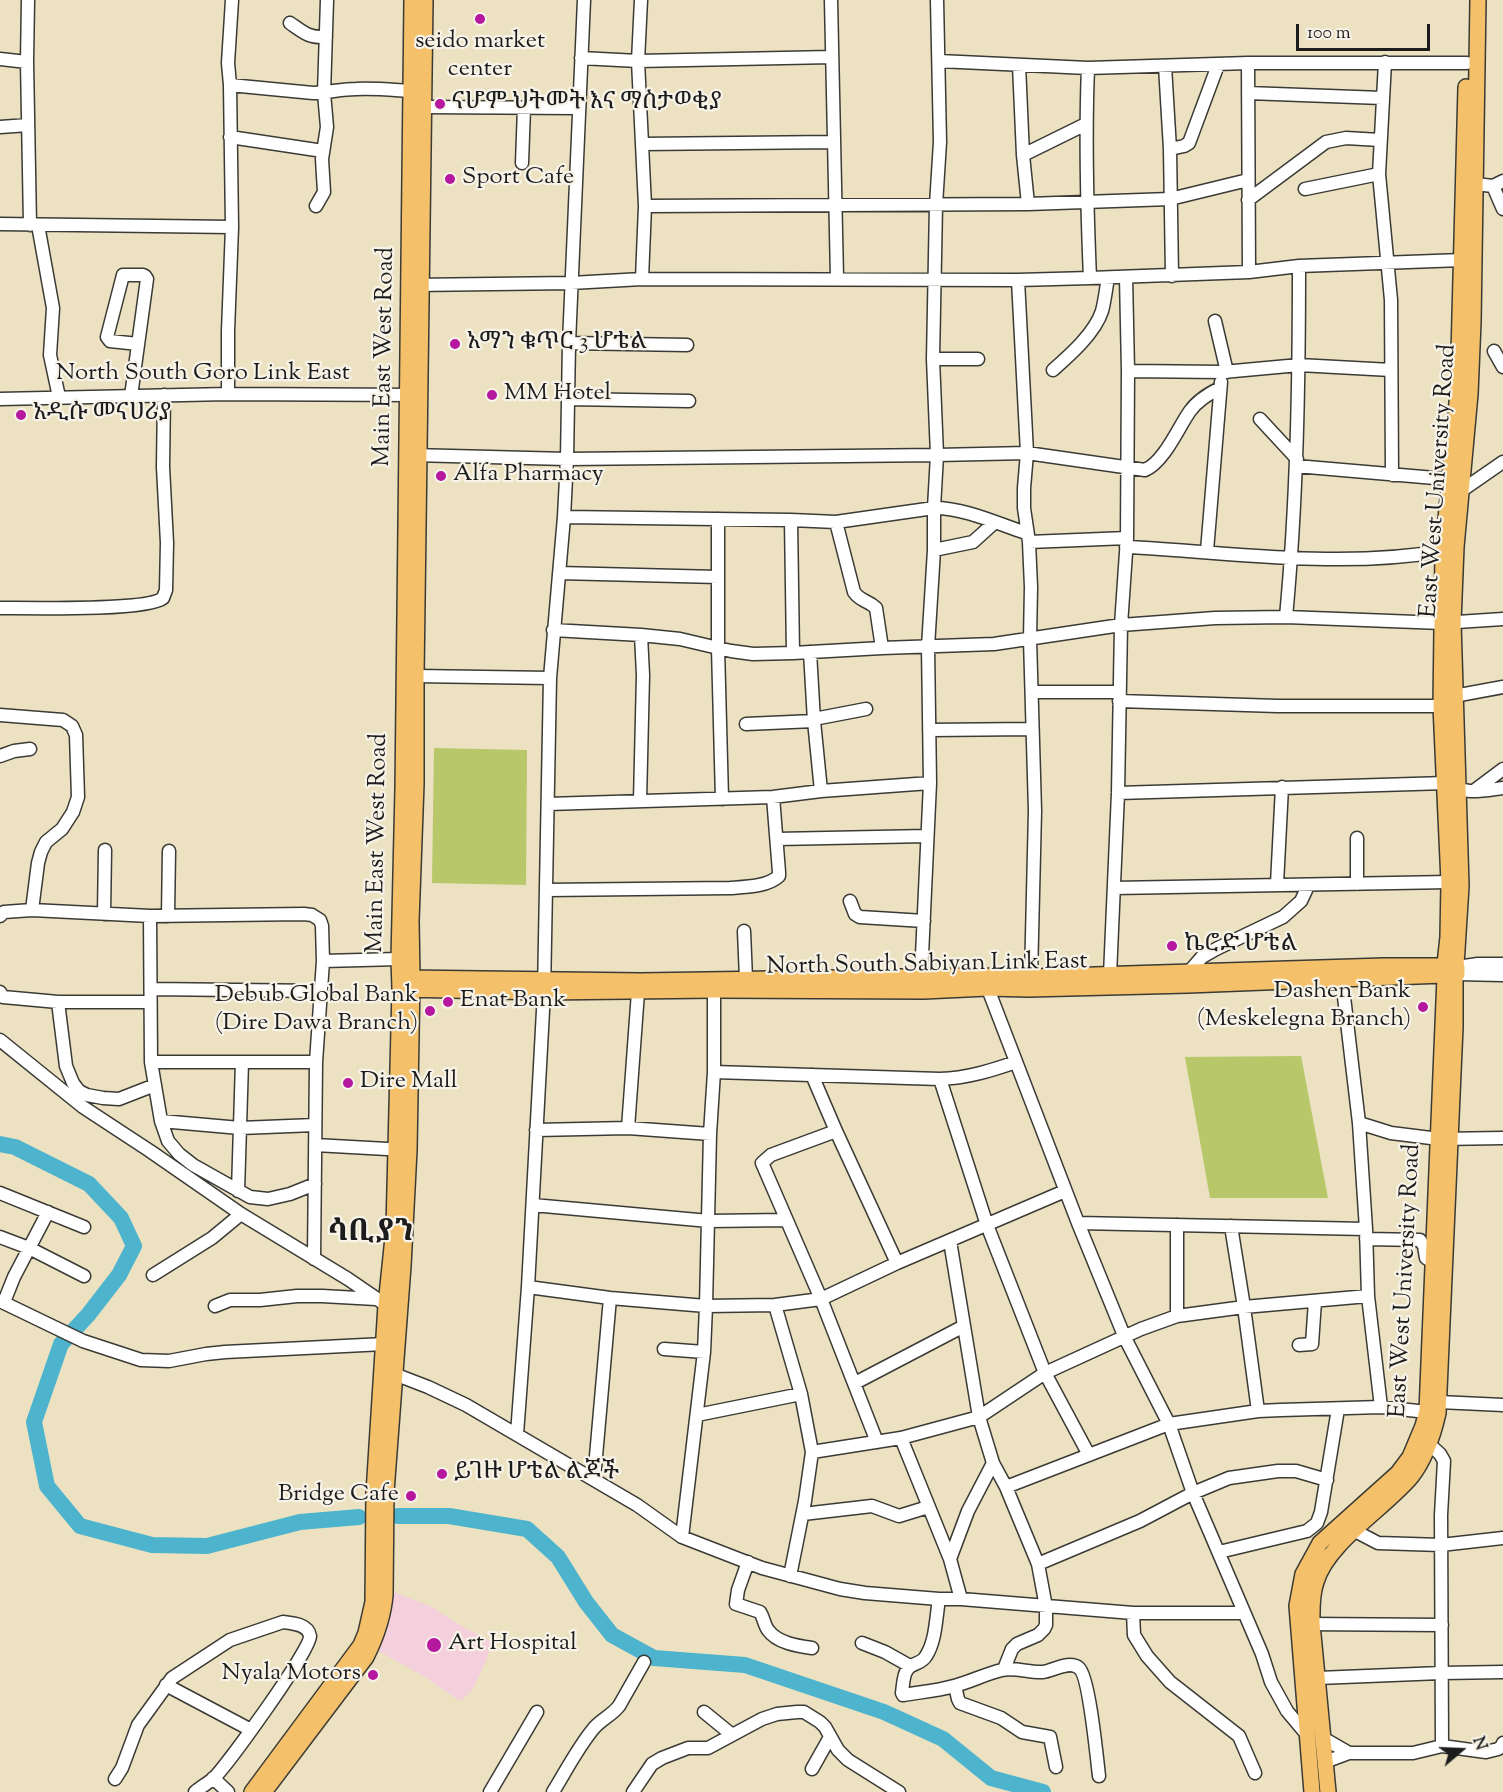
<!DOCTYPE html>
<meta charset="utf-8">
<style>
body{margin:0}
#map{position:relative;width:1503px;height:1792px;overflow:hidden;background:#ece2c2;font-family:"Sorts Mill Goudy",serif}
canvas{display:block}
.north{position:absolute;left:1431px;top:1720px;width:60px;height:60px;-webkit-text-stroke:4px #f7f3e8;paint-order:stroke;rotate:71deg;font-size:16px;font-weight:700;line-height:24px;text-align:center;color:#1c1c1c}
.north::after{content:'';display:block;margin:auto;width:21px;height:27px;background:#1c1c1c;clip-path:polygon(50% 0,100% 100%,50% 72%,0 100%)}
.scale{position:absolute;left:1296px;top:24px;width:134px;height:27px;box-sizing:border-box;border:3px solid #1c1c1c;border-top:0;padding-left:8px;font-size:18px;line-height:21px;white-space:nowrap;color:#1c1c1c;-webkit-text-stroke:4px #f7f3e8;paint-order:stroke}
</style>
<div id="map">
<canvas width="1503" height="1792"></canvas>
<div class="north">N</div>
<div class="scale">100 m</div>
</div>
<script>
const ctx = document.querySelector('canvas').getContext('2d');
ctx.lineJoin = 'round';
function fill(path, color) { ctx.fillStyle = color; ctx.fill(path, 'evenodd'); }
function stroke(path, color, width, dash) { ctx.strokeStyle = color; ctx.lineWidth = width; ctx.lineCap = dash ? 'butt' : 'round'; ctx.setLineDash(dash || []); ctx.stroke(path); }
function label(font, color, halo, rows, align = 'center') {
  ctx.font = font + ' "Sorts Mill Goudy","Noto Serif Ethiopic",serif'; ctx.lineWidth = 4.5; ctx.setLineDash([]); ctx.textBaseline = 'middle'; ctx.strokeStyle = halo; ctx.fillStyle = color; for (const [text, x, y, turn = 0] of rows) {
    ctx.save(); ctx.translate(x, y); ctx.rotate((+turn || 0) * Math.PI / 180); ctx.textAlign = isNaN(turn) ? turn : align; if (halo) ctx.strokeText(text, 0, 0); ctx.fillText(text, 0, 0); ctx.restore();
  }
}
const built = new Path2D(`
 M389 1590 430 1606 465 1628 493 1642 483 1668 472 1690 462 1700H458L425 1677 375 1649Z`);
const green = new Path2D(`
 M434 748 527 750 526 885 432 883Z
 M1301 1056 1328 1198H1210L1185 1057Z`);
const river = new Path2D(`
 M0 1144 15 1147 89 1184 121 1218 134 1246 119 1275 88 1315 61 1344 34 1422 47 1486 80 1526 152 1545 207 1546 300 1522 359 1517
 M398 1516H449L527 1529 558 1557 586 1602 612 1635 654 1658 745 1665 884 1712 943 1739 991 1778 1043 1792`);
const minor = new Path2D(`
 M28 0 27 62 30 225
 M641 0 638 61 645 206 642 279
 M831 0 837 278
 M290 23C304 33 309 38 326 37
 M581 58 638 61 832 57
 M0 59 27 62
 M939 61 1088 68 1248 63H1467
 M1385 62 1379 174 1391 300 1392 475
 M1248 63 1249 272
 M1019 65 1023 155 1028 204
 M1165 66 1170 149 1172 276
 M1088 68C1085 138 1087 208 1090 278
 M230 85 313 93C327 93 341 89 356 89 374 88 394 90 413 91
 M1248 93 1382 98
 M424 107 578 108
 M0 127 28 125
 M230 137 323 151
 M642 144 833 142
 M1170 149 1184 146 1189 143 1218 65
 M1023 155 1086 124
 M522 163 524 108
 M1475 184 1493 186 1503 181
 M1493 186 1503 209
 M1305 189 1379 174
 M1248 200 1326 142 1346 138 1380 140
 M316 206 324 192 322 159 327 127 324 93 327 0
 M645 206 1028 204 1170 199 1248 180
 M0 224 232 227
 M38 225 53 308 50 355 59 397
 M1018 280 1027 453 1024 488V508L1029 542 1031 587 1030 639 1035 811 1031 977
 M414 285 571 283 642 279 1018 280 1090 278 1249 272 1299 266 1462 260
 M1215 321 1227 372
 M569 343 687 345
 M1494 351 1503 367
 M933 359H978
 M1053 370C1070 355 1095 333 1102 311 1105 300 1106 288 1108 278
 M1128 371 1223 372 1299 365 1391 370
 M228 394V331L232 227 230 85 228 63 232 0
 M131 396 147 279 145 276 143 275H123L107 337 110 341 138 344
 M0 399 228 394 416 395
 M568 399 689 401
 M1260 419 1297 459
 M412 455 567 459 937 455 1027 453 1145 470C1164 462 1178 428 1190 411 1198 400 1208 394 1220 388
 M1296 466 1458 480
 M1461 491 1503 462
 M564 517 791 520 836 522 934 508C965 508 996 523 1026 533
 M718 519V648L722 799
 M791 520 793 653
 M836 522 854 592C861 602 868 600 876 608L882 648
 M1029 542 1127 538
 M1126 547C1232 552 1338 569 1443 551
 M934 550 973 542 994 523
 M1207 551 1221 382
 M559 573 718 577
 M0 608C27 608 148 611 163 598L166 590 167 543 163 467 164 395
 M1286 617C1297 500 1299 383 1299 266
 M553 630 641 635 680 639 731 651 753 654 793 653 882 648 994 644 1121 625 1215 618 1286 617 1442 623 1503 619
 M810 652 814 721 821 791
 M416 676 550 678
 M1032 692H1119
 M1454 696 1503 687
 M1119 701 1278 706H1441
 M0 715 63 720 72 726 76 735 78 797 73 812 62 829 46 842 41 852 38 863 32 910
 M814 719 866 709
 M746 724 814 721
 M929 730 1032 729
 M0 756 14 751 30 749
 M1475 790 1503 769
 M1118 793 1446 783C1466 795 1480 791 1503 788
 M640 801 643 675 641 635
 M548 804 773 797 821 791 930 783
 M777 839 927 836
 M1277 884 1282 787
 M1357 884V838
 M1114 888 1449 882
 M546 890 730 888C745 887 767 887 779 876V872L773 797
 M850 901 855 914 860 917 924 921
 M104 914 105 850
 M0 916 4 912 32 910 150 916 304 914 312 915 320 920 322 926 323 961 316 1062 314 1259
 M150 916 151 1062 161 1121 168 1141 179 1154 193 1165 250 1197 268 1199 290 1194 315 1184
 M168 916 169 851
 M744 931 746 979
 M323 961 399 959
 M1457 967 1478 964H1503
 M1188 973 1202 957 1216 949 1283 917 1301 901 1308 886
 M1457 974 1503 975
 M1110 975 1118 793 1121 625 1127 538 1128 371 1126 277
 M921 977 930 783 928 647 934 550V508L937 455 933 359 936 205 940 142 937 0
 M1342 980 1359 1123 1366 1229 1368 1296 1381 1407
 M985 981 1078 1223 1125 1338 1169 1424 1193 1493 1262 1654 1271 1682 1287 1711 1308 1736
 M151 989 320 991
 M0 992 3 997 58 1002H150
 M58 1002 66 1066 73 1083 79 1091 87 1095 103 1098 119 1099 155 1085
 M0 1040 83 1107 150 1151 241 1214 348 1279 386 1305
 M151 1062H316
 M714 1072 940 1079C967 1078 990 1071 1016 1062
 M812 1075 836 1131 897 1263
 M940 1079 987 1225 1045 1373 1089 1455
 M161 1121 240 1128 315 1125
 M1359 1123 1391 1133 1439 1139 1503 1138
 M628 1128 638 992
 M536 1130 628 1128 710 1134
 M836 1131 771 1155 762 1163 821 1299 877 1442
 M315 1145 405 1150
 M238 1191 242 1062
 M0 1193 84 1227
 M533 1205 709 1221 786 1220
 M1078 1223 1366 1229
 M1177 1225V1316
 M1231 1226 1244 1307 1258 1411
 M0 1237 29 1248 84 1276
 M1366 1239 1420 1240 1424 1246 1426 1258 1433 1262
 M950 1241 979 1417 993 1463 1006 1487 1038 1564 1046 1607V1625L1044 1629 1038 1635 1017 1644 1012 1649 1004 1669
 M153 1275 212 1238 241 1214
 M528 1287 610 1298 706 1306 775 1305 821 1299 897 1263 1065 1191
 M0 1301 83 1341 141 1360 169 1361 206 1354 225 1352 384 1344
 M4 1302 14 1277 48 1212
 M775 1305 801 1394 812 1452 805 1501 790 1576
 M215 1306 230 1300H260L297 1296H322L376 1299
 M1299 1345 1312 1344 1315 1301
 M664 1349 704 1352
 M389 1372 428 1387 466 1405 637 1505 682 1537 762 1568 840 1589 865 1593 939 1599H961L1133 1613H1243
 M855 1383 964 1326
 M1439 1402 1503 1405
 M697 1415 801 1394
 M517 1434 528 1287 544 992 550 678 564 517 567 459 569 343 584 0
 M901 1438 950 1559 961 1599
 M1429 1444 1440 1454 1444 1461 1441 1515 1442 1746
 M812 1452 901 1438 979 1417 1045 1373 1141 1329 1177 1316 1244 1307 1368 1296
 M594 1479 610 1298
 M1006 1487 1169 1424 1258 1411 1281 1410 1381 1407 1436 1413
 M803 1514 872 1506 899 1516 928 1507
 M1355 1531 1378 1543 1441 1545 1503 1538
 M682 1537 704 1352 706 1306 710 1134 714 1072V981
 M1219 1552 1307 1531 1317 1523 1321 1512 1338 1409
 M950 1559 968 1511 993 1463
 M748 1562 738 1590 736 1604 760 1612C764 1618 764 1625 768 1630 777 1643 798 1646 812 1648
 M1038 1564 1140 1521 1193 1493 1229 1478 1278 1471H1296L1327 1480
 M939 1599C936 1617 936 1641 926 1656 922 1664 911 1663 907 1670 903 1675 903 1687 902 1693L903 1695C920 1692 937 1691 954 1686 970 1682 985 1674 1002 1670 1015 1667 1030 1673 1043 1672 1053 1671 1069 1660 1079 1668 1089 1676 1097 1759 1099 1776
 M1133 1613 1134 1635 1147 1656 1170 1682 1239 1736 1255 1773
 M1305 1624 1442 1625
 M862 1643 885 1652 910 1666
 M1318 1678 1441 1673 1503 1672
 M166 1685 251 1730
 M955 1686 958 1699 960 1703 1001 1718 1022 1732 1050 1737 1056 1767
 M704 1712 731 1734
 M1323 1738 1349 1753
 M1325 1762 1349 1753H1413L1442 1746 1486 1752 1498 1749 1502 1746 1503 1743
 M812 1769 830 1737
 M213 1778 228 1792
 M115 1779 122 1768 138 1725 172 1678 230 1640 283 1622C292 1623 308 1624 310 1636 311 1650 228 1764 214 1778 208 1783 201 1787 195 1792
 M490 1792 537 1712
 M553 1792C566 1771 578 1747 594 1728 602 1719 612 1715 619 1706L644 1662
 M633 1792 652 1764 662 1758 688 1748H708L762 1719 777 1714 797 1712H804L820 1722 825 1727 838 1750 848 1760 899 1792`);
const major = new Path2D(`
 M1445 964 1448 937 1449 882 1441 706 1443 551 1458 392 1466 87
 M1456 965 1461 886 1453 622 1456 547 1470 394 1473 322 1478 0
 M403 978 641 981 967 976 1031 977 1384 966H1441
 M403 989 544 992 715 990 924 991 987 988 1029 989 1188 985 1443 975
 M252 1792 361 1645 366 1633 373 1602 374 1493 386 1305 394 1228 400 989 399 959 403 789 412 0
 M264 1792 366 1657C376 1637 383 1618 385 1595L386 1492 403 1266 409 1150 412 978 411 921 416 784V676L425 0
 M1312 1792 1297 1606 1303 1574 1320 1543 1398 1473 1410 1457 1423 1426 1427 1411 1445 977
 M1328 1792 1312 1624C1312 1610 1311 1596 1316 1582 1327 1543 1384 1509 1411 1477 1425 1459 1433 1435 1438 1413L1455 1027V976L1457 974V967L1453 963 1445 964 1442 970 1444 976 1450 978 1455 976`);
const markers = [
 [480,19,6,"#b5179e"],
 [440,104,6,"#b5179e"],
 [450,179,6,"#b5179e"],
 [455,344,6,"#b5179e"],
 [492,395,6,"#b5179e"],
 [21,415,6,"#b5179e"],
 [441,476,6,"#b5179e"],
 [1172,946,6,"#b5179e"],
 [448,1002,6,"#b5179e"],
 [1423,1007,6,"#b5179e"],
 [430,1011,6,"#b5179e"],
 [348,1083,6,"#b5179e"],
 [442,1474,6,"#b5179e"],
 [411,1496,6,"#b5179e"],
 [434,1645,8,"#b5179e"],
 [373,1675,6,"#b5179e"]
];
const poiNames = [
 ["seido market",480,43,"center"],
 ["center",480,71,"center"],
 ["ናሆም ህትመት እና ማስታወቂያ",452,104],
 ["Sport Cafe",462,179],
 ["አማን ቁጥር 3 ሆቴል",467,344],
 ["MM Hotel",504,395],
 ["አዲሱ መናሀሪያ",33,415],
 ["Alfa Pharmacy",453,476],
 ["ኬሮድ ሆቴል",1184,946],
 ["Dashen Bank",1411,993,"right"],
 ["(Meskelegna Branch)",1411,1021,"right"],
 ["Debub Global Bank",418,997,"right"],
 ["(Dire Dawa Branch)",418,1025,"right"],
 ["Enat Bank",460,1002],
 ["Dire Mall",360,1083],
 ["ይገዙ ሆቴል ልጆች",454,1474],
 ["Bridge Cafe",399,1496,"right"],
 ["Art Hospital",448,1645],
 ["Nyala Motors",361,1675,"right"]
];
const streetNames = [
 ["Main East West Road",386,357,-89],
 ["North South Goro Link East",203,375],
 ["East West University Road",1440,481,-86],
 ["Main East West Road",379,843,-89],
 ["North South Sabiyan Link East",927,966,-1],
 ["East West University Road",1407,1281,-87]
];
const districtNames = [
 ["ሳቢያን",371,1235]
];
fill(built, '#f4cfdc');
fill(green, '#b7c76a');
stroke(river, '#4eb4cd', 16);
stroke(minor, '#3b3a35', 15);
stroke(major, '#3b3a35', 18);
stroke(minor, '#fff', 12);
stroke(major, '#f4c16a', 15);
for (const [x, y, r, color] of markers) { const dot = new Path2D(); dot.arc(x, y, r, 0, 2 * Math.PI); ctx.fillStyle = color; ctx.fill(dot); stroke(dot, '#f7f3e8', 2); }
label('24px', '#1c1c1c', '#f7f3e8', poiNames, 'left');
label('24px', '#1c1c1c', '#f7f3e8', streetNames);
label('bold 30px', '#1c1c1c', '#f7f3e8', districtNames);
</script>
